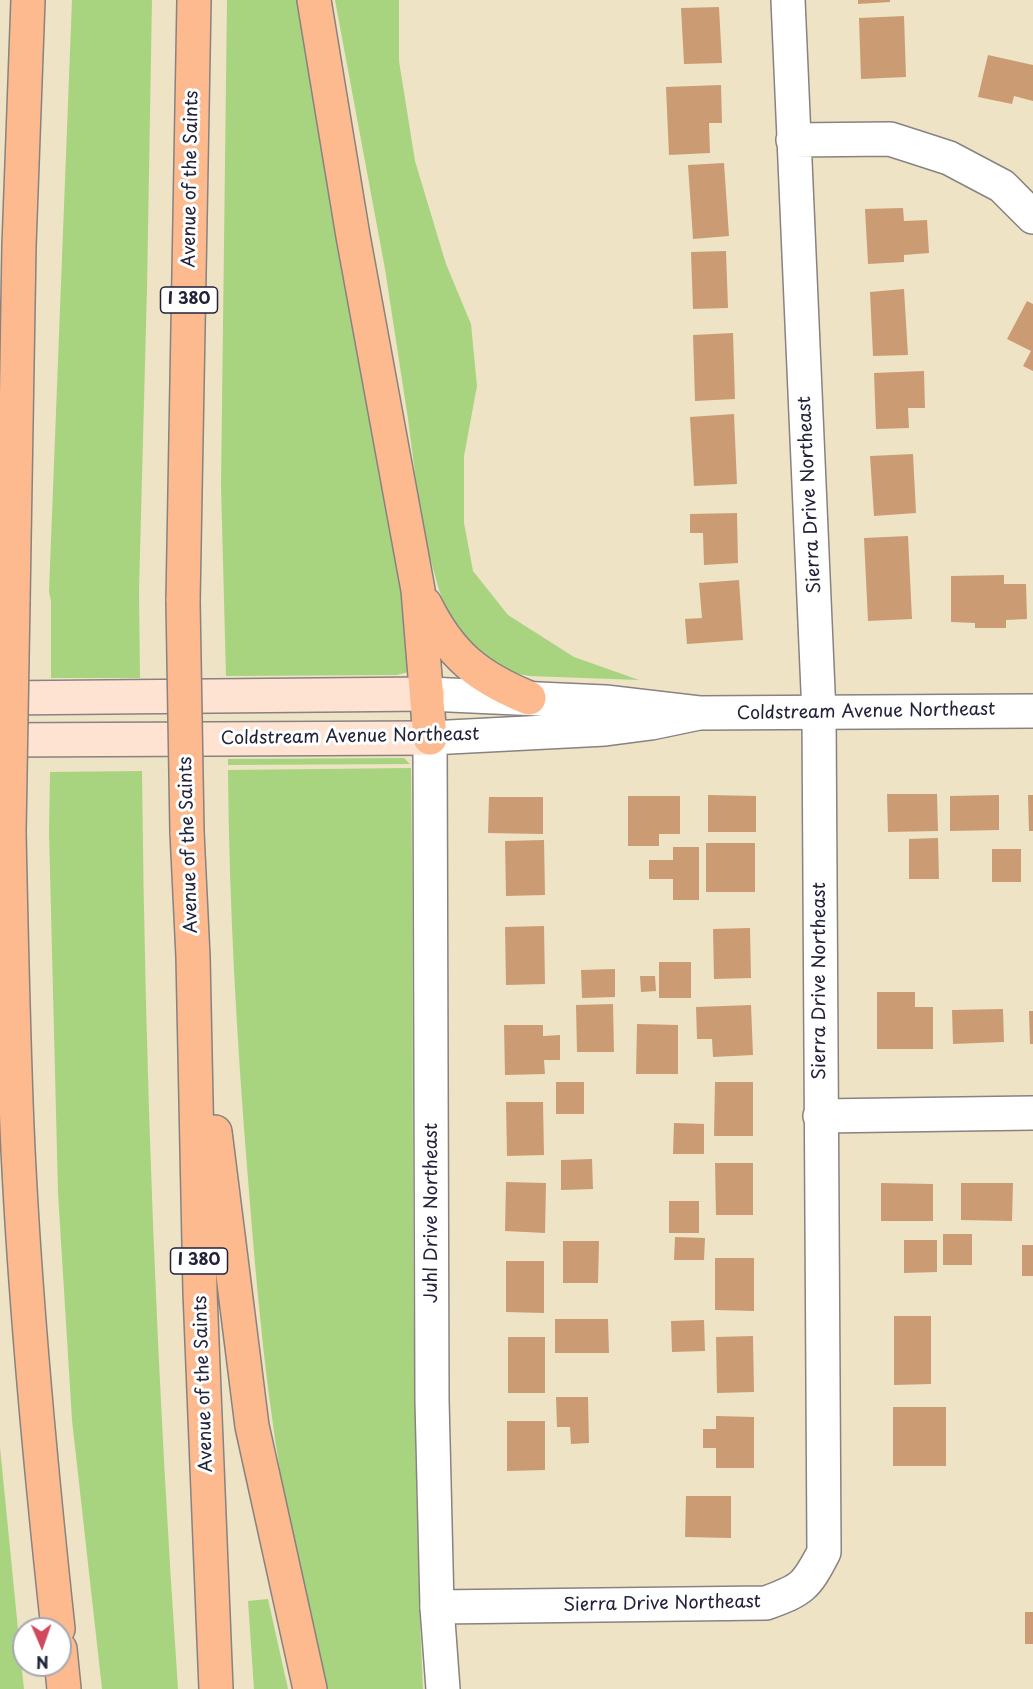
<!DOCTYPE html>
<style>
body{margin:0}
#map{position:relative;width:1033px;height:1689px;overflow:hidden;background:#eee3c5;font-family:"Playpen Sans",sans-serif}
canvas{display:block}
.north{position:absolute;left:12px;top:1617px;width:60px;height:60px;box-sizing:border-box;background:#fff;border:2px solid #a7a7b1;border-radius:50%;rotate:178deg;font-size:16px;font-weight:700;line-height:24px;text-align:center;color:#22223b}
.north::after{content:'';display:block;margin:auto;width:21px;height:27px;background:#d1495b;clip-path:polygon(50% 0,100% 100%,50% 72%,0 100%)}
</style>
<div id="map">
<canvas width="1033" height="1689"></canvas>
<div class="north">N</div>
</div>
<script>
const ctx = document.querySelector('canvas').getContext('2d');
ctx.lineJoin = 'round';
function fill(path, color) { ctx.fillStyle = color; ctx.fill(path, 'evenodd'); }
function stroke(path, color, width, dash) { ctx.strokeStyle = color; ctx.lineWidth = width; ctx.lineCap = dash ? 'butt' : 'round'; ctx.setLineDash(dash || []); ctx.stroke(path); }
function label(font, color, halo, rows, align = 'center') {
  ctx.font = font + ' "Playpen Sans",sans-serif'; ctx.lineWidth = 6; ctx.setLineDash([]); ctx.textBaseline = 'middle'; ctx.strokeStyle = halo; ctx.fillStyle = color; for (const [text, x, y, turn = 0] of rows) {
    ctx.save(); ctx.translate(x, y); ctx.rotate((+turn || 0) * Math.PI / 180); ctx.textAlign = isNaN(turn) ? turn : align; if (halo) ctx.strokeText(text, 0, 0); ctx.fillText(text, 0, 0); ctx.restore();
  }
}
const green = new Path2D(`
 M72 0H152L147 288 139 591 140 678H51V601L49 592Z
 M227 0H297L346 271 367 401 411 631 413 656 408 672 397 675 226 676 221 486Z
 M335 0H399V61L415 161 446 264 471 324 477 386 464 456V523L473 571 508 615 574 657 639 680 529 676 500 670 471 652 455 629 439 590 422 529 408 419 385 269Z
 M404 758 410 764 228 765V759Z
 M411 768C415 1075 409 1382 423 1689H327C313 1633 299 1577 289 1521 267 1408 257 1294 248 1179 237 1043 229 906 228 770Z
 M142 771C145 1078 157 1383 178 1689H102L72 1420 58 1193 49 832 50 772Z
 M0 1447 23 1680 24 1689H0Z
 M268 1599 288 1689H254L248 1601Z`);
const building = new Path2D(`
 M858 0H890V2L858 4Z
 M719 7 722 63 684 64 681 8Z
 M904 16 906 77 861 79 859 18Z
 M988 55 1033 65V101L1014 96 1012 104 978 97Z
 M721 85 722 123H709L710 153 669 155 666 87Z
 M724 163 729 236 693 239 688 165Z
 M903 208 904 221 927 220 929 253 904 255V262L868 264 865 209Z
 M726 251 728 308 693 309 691 252Z
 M904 289 908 355 873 356 870 292Z
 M1027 301 1033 304V371L1023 366 1031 351 1007 339Z
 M733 333 735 399 695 401 693 335Z
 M924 371 925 408H908L909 428 876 429 874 373Z
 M734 414 737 484 694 486 690 417Z
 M913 454 916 513 874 516 870 456Z
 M737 513 738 563 704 565 703 533H690V514Z
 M908 536 912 619 868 621 864 538Z
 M1004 575V584H1026L1027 619 1006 620V628H975V623L951 622V576Z
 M739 580 743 640 687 644 685 619 702 618 699 583Z
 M887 794H937L938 831 888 832Z
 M708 795 756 796V832H708Z
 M999 795V830L950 831V796Z
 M1028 795H1033V831H1029Z
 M628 796H680V834H659V846H628Z
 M489 797H543V834L488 833Z
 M938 838 939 879H909V839Z
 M544 840 545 895 506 896 505 841Z
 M706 843H755V892H706Z
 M673 847H699V900H673V879H649V860H673Z
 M992 849H1021V882H992Z
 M544 926 545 984 506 985 505 927Z
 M750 928 751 978 714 979 713 929Z
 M659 962H691V998H659Z
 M615 969V997L582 998 581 970Z
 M640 976H655L656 991 641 992Z
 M877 992H915V1007H933V1049H877Z
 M613 1004 614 1052H577L576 1005Z
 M751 1005 753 1055 713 1057 712 1039H697L696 1007Z
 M1003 1009 1004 1042 953 1044 952 1010Z
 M1029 1011H1033V1044H1030Z
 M637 1024 678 1025V1074H636Z
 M504 1025H543V1036L560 1035V1060H544L545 1074 505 1075Z
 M556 1082H584V1114H556Z
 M715 1082H753V1136H714Z
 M506 1102H543L544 1155 507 1156Z
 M674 1123 704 1124V1154H673Z
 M592 1159 593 1189 561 1190V1160Z
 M715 1163H753V1215H716Z
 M506 1182 546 1183 545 1233 505 1231Z
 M881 1183 933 1184V1221H881Z
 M961 1183H1013L1012 1221 961 1220Z
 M669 1201H699V1233H669Z
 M943 1234H972V1265H943Z
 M675 1237 705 1238 704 1260H674Z
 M904 1240H937V1272L904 1273Z
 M563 1241H599L598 1283H563Z
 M1022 1245H1033V1276H1022Z
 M715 1258H754V1311L715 1310Z
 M506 1261H544V1313L506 1312Z
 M894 1316H931V1384L894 1385Z
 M555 1319H608L609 1353H555Z
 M704 1320 705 1351 672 1352 671 1321Z
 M753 1336 754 1392 717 1393 716 1337Z
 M508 1337H545V1393H508Z
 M556 1397H588L589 1443 571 1444 570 1427H557Z
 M893 1407H946V1466H893Z
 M716 1416 754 1417V1468H716V1448H703V1429H716Z
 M507 1421H545V1470L507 1471Z
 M686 1496H731V1538L685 1537Z
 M1025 1612H1033V1644H1025Z`);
const minor = new Path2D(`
 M793 140 890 139 915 147 949 158 1002 186 1033 217
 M820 1116 1033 1113
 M437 1607 766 1603C802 1590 806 1587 824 1552L819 714 788 0`);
const tertiary = new Path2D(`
 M428 694 605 702 699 713 1033 711
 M443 1689 437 1607 432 1400 430 738 605 729 651 723 699 713`);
const secondary = new Path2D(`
 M0 698 428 694
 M0 740 430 738`);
const motorway = new Path2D(`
 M314 0 353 236 418 590 430 738
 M13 601 19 246 28 0
 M183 601 194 0
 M425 604C450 655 478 677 529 698
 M9 832C11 930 13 1028 17 1127 24 1294 40 1462 58 1629
 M187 832 193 957 200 1292 216 1689
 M215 1132 252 1426 310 1689
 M60 1649 64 1689`);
const motorwayBridge = new Path2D(`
 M183 601 187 832
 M9 832 13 601`);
const shields = [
 [189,300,57],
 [199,1261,57]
];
const shieldNames = [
 ["I 380",189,300],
 ["I 380",199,1261]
];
const streetNames = [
 ["Avenue of the Saints",191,179,-89],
 ["Sierra Drive Northeast",810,495,-93],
 ["Coldstream Avenue Northeast",866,712,-1],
 ["Coldstream Avenue Northeast",350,737,-1],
 ["Avenue of the Saints",189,845,-92],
 ["Sierra Drive Northeast",820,981,-90],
 ["Juhl Drive Northeast",432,1213,-90],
 ["Avenue of the Saints",204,1384,-92],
 ["Sierra Drive Northeast",662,1604,-1]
];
fill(green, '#a8d480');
fill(building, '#cb9c74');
stroke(minor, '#888280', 36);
stroke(tertiary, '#888280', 36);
stroke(secondary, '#888280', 36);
stroke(motorway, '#888280', 36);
stroke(minor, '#fff', 33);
stroke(tertiary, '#fff', 33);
stroke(secondary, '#fee3d2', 33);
stroke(motorway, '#fcba8e', 33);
stroke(motorwayBridge, '#888280', 36, []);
stroke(motorwayBridge, '#fcba8e', 33);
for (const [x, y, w] of shields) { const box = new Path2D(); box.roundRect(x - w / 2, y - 13, w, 26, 4.5); ctx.fillStyle = '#fff'; ctx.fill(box); stroke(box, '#22223b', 1.5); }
label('bold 16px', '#22223b', null, shieldNames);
label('18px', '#22223b', '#fff', streetNames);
</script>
